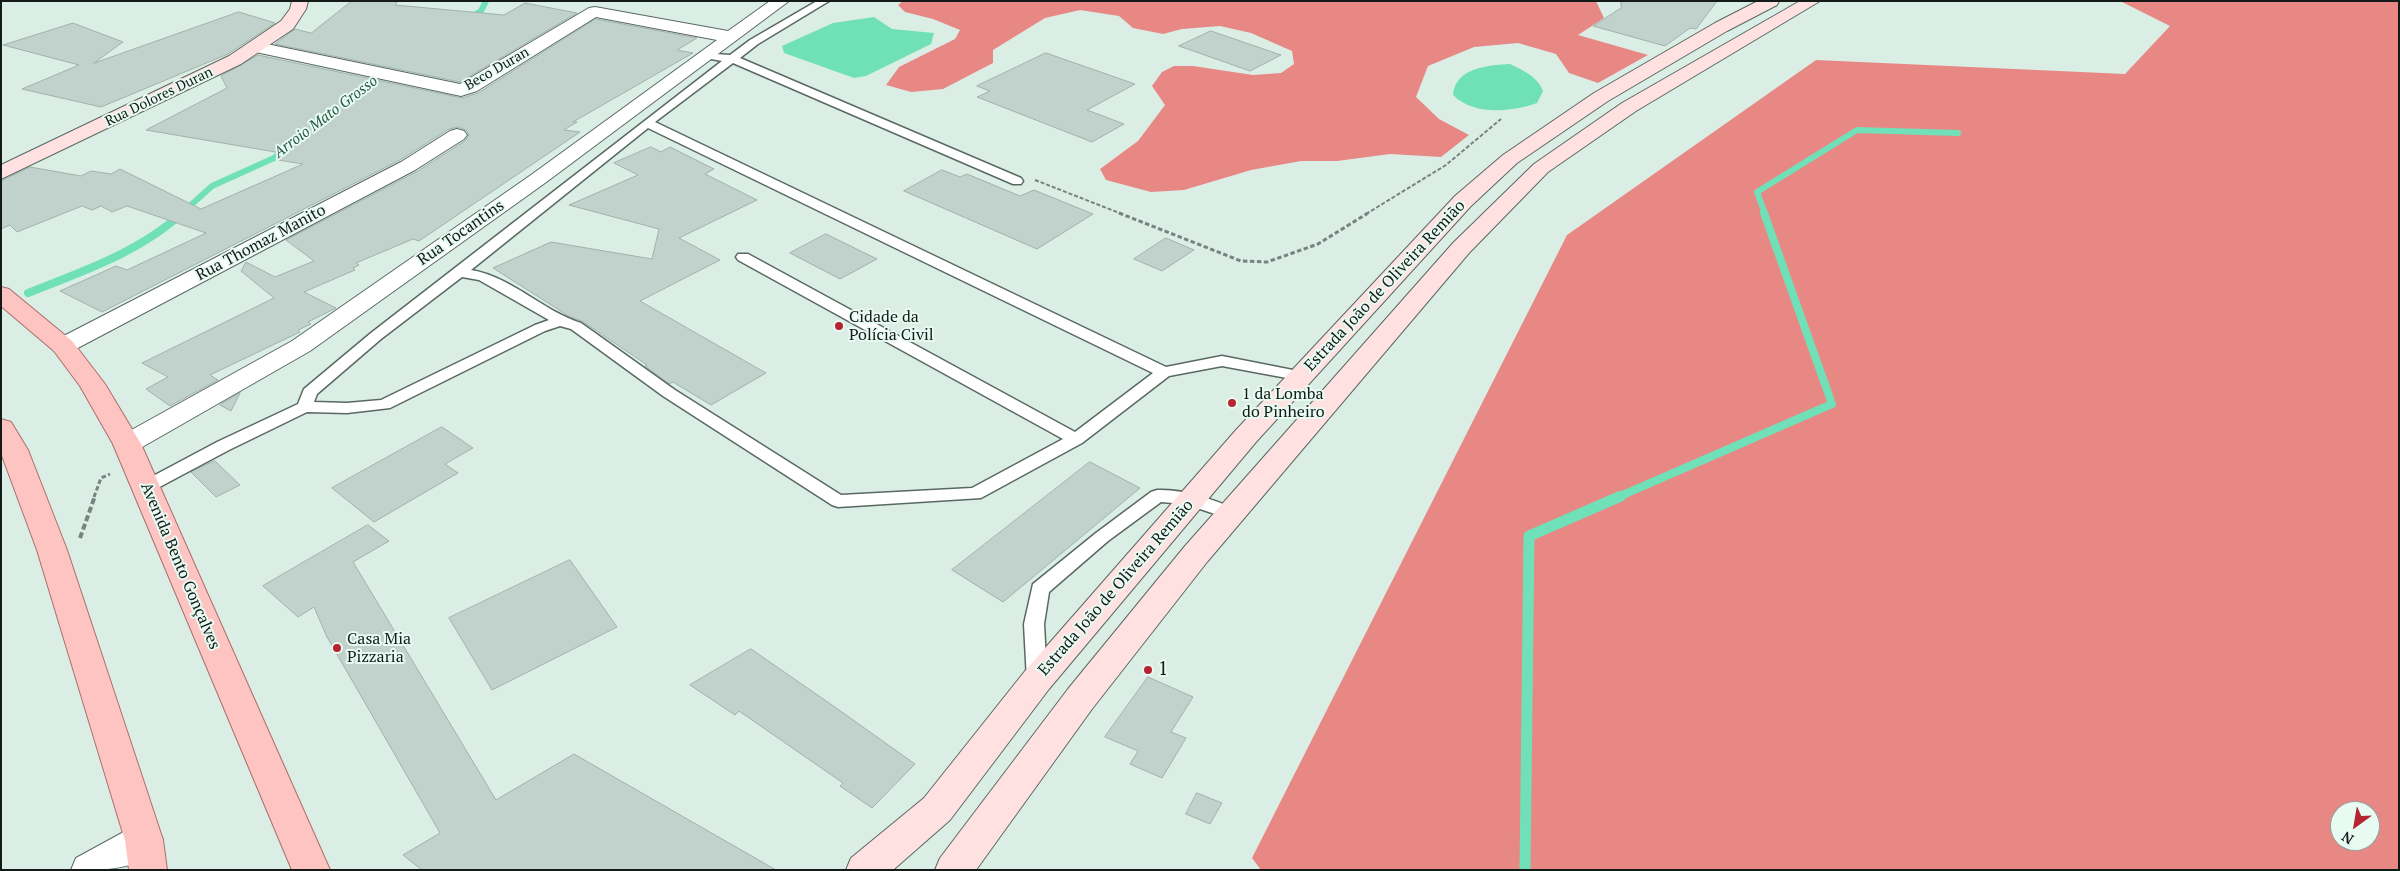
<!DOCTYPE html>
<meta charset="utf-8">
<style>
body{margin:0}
#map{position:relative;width:2400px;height:871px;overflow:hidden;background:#dbeee6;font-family:"PT Serif",serif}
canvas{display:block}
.frame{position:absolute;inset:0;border:2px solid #141a18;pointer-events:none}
.north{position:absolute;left:2330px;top:801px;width:50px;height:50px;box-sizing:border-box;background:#e8fbf3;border:1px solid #93a19b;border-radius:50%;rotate:212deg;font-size:14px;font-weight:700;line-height:20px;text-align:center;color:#141a18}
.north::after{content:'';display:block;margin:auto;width:18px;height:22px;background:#b52430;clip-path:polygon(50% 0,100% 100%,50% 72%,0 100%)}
</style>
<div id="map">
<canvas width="2400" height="871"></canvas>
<div class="frame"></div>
<div class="north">N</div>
</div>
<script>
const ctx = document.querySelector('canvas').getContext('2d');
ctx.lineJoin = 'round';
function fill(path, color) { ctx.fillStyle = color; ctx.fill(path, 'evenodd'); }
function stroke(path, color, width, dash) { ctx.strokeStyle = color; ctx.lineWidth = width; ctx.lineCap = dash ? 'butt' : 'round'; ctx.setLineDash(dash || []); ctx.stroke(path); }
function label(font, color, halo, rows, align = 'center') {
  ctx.font = font + ' "PT Serif",serif'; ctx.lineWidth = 4; ctx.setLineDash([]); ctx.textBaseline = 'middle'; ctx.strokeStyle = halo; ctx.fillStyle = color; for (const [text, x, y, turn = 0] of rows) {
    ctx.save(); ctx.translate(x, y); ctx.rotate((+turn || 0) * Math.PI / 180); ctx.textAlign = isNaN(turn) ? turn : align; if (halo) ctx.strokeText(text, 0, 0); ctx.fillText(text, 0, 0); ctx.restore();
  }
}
const forest = new Path2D(`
 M903 1H1596L1604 18 1578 35 1648 55 1598 83 1569 73 1556 54 1518 43 1474 47 1428 66 1416 97 1439 119 1469 135 1441 157 1390 154 1337 161H1301L1251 170 1184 190 1151 192 1106 180 1100 169 1138 141 1165 105 1152 86 1162 72 1174 66H1193L1253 75 1281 73 1294 64 1292 51 1251 33 1220 26 1182 29 1163 34 1133 28 1119 16 1080 10 1045 18 993 50V63L943 89 911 92 886 85 899 67 955 39 960 30 933 19 905 12 898 5Z
 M2120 1H2399V870H1261L1252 858 1567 235 1816 60 2125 74 2170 26ZM2340 811H2370V841H2340Z`);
const water = new Path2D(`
 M874 17 892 29 934 33 931 44 866 76 854 78 784 53 782 46 833 23Z
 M1510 64C1524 71 1537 76 1543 91L1537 103C1511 112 1474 116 1453 95 1455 68 1488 65 1510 64Z`);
const streamFar2 = new Path2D(`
 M469 18 481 11 486 1
 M181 214 212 186 274 158 290 146
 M1765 214 1757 192 1857 130 1958 133`);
const streamFar1 = new Path2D(`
 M28 293C81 272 140 252 182 213
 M1618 497 1832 404 1764 213`);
const stream = new Path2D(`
 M1525 870 1529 536 1621 496`);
const building = new Path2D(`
 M352 1H398L395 5 504 15 525 3 577 13 460 82 275 44 295 29 311 33Z
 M1621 1H1717L1696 29 1690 28 1665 46 1593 26 1621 8Z
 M239 12 275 23 228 54 101 107 22 89 79 65 3 45 73 23 123 42 94 63Z
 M596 19 697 38 677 50 693 53 573 122H577L564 130 580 132 419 241 413 239 356 263 359 265 353 268 355 270 304 292 336 308 308 322 311 324 298 330 300 332 210 375 218 380 170 406 146 389 168 377 142 363 274 298 241 271 246 262 275 277 314 261 286 240 416 172 465 141 469 135 466 130 458 127 449 129 400 160 102 312 60 291 116 266 127 270 206 233 127 206 112 212 101 206 92 210 82 206 17 232 10 225 1 229V181L30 167 81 176 91 171 111 174 120 169 201 209 303 164 278 160 287 154 146 130 227 88 221 76 258 55 462 98 478 93Z
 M1211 31 1281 55 1250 71 1179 46Z
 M1046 53 1135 84 1087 110 1124 124 1092 142 977 97 990 91 977 86Z
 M651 147 661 152 670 147 714 169 705 174 757 200 679 238 720 260 640 301 766 373 711 405 673 382 669 384 645 366 647 365 582 321 570 317 493 268 551 242 652 259 659 229 569 205 638 175 614 163Z
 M942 170 960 177 967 174 1020 196 1034 190 1093 214 1037 249 904 191Z
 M826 234 877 259 840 279 790 253Z
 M1166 238 1194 250 1162 271 1134 259Z
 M240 393 231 411 220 405Z
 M442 427 473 448 445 464 458 473 374 522 332 488Z
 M215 461 240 485 216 497 191 472Z
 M1090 462 1140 488 1003 602 952 570Z
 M368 525 389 541 353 562 496 800 574 754 776 870H422L403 855 440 833 327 637 314 607 298 617 263 586Z
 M570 560 617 627 492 690 449 618Z
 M751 649 832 705 915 764 872 808 840 786 843 783 739 711 735 715 690 685Z
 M1148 677 1193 697 1171 732 1186 738 1162 778 1130 764 1138 751 1105 737Z
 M1197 793 1222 803 1210 824 1186 814Z`);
const pathFar2 = new Path2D(`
 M1035 180 1122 214
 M1366 214 1446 165 1501 119`);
const pathFar1 = new Path2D(`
 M1119 213 1241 261 1267 262 1318 244 1368 213
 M94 497 101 478 110 474`);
const path = new Path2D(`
 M80 538 95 496`);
const lane = new Path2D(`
 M817 1H829L758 44 740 58 1021 178 1023 181 1021 184H1013L733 63 655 122 1166 367 1222 356 1308 373 1311 376 1308 379 1303 381 1222 366 1169 376 1082 443 981 498 838 507 832 505 663 396 571 329 560 326 545 331 390 408 347 413 307 412 229 450 152 491H140L137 487 140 483 217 442 298 404 304 389 371 333 722 61 700 57V53L730 55 750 40ZM648 128 1153 373 1075 432 748 254H738L736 257 738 260 1063 439 972 488 841 495 675 390 581 323C543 311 512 277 471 270ZM462 277 479 280 549 320 535 325 381 400 347 403 314 402 317 394 381 339Z
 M1157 490C1185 489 1211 499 1236 509L1239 513 1236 517 1230 519 1185 504 1161 502 1108 541 1049 592 1044 624 1047 680 1044 686 1037 688 1030 686 1027 680 1024 624 1033 584 1096 533 1151 492Z`);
const street = new Path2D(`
 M770 1H789L545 183 310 351 137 450 127 453 117 450 113 444 117 438 292 341 531 175 717 40 596 17 477 91 461 96 251 51 248 47 251 43 257 42 460 84 589 8 595 7 728 31Z
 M457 129 464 131 467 135 464 139 415 170 72 351 63 354 54 351 50 346 54 341 401 162 450 131Z
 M144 823 157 828 163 840C146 871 104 870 71 870L76 858 131 828Z`);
const secondary = new Path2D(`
 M292 1H308L306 9 293 29 241 64 1 179V165L229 56 281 21 290 9Z
 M1758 1H1779L1777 5 1727 31 1608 101 1517 163 1471 206 1256 442 1049 689 950 820 893 870H846L851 858 924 798 1025 671 1236 430 1455 196 1503 155 1594 93 1715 23Z
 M1800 1H1820L1636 111 1548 172 1469 253 1207 562 1092 709 976 870H935L940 858 1068 689 1185 546 1453 243 1534 164 1622 103Z`);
const primary = new Path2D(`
 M1 287 9 289 72 341 105 384 141 444 330 870H292L113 444 80 386 54 351 1 306Z
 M1 419 11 422 28 450 67 550 163 840 167 870H129L125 840 37 550 1 453Z`);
const markers = [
 [839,326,5,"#b52430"],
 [1232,403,5,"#b52430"],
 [337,648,5,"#b52430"],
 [1148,670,5,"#b52430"]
];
const farStreetnames = [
 ["Beco Duran",497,69,-30],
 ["Rua Dolores Duran",159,97,-26]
];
const farWaternames = [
 ["Arroio Mato Grosso",326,117,-37]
];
const streetNames = [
 ["Rua Tocantins",461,233,-35],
 ["Rua Thomaz Manito",261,243,-28],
 ["Estrada João de Oliveira Remião",1385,286,-47],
 ["Avenida Bento Gonçalves",180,566,67],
 ["Estrada João de Oliveira Remião",1116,588,-49]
];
const poiNames = [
 ["Cidade da",849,317],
 ["Polícia Civil",849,335],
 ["1 da Lomba",1242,394],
 ["do Pinheiro",1242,412],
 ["Casa Mia",347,639],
 ["Pizzaria",347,657]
];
const nearPoinames = [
 ["1",1158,670]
];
fill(forest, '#e88884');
fill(water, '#70e0b9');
stroke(streamFar2, '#70e0b9', 6);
stroke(streamFar1, '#70e0b9', 8);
stroke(stream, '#70e0b9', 11);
fill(building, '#c0d2cb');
stroke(building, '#a0b1aa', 1);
stroke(lane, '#596962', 3);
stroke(street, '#596962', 2);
stroke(secondary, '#596962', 2);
stroke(primary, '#ab6e6b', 2);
stroke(pathFar2, '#76837e', 2, [4, 2]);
stroke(pathFar1, '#76837e', 3, [4.5, 2.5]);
stroke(path, '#76837e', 4, [6, 3]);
fill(lane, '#fff');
fill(street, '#fff');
fill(secondary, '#fee1e0');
fill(primary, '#fdc4c1');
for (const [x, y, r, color] of markers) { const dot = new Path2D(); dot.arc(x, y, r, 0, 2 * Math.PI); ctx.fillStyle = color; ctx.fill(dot); stroke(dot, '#e8fbf3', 2); }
label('14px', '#141a18', '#e8fbf3', farStreetnames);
label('italic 15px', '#295847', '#e8fbf3', farWaternames);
label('16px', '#141a18', '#e8fbf3', streetNames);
label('16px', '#141a18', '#e8fbf3', poiNames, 'left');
label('19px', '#141a18', '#e8fbf3', nearPoinames, 'left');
</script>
